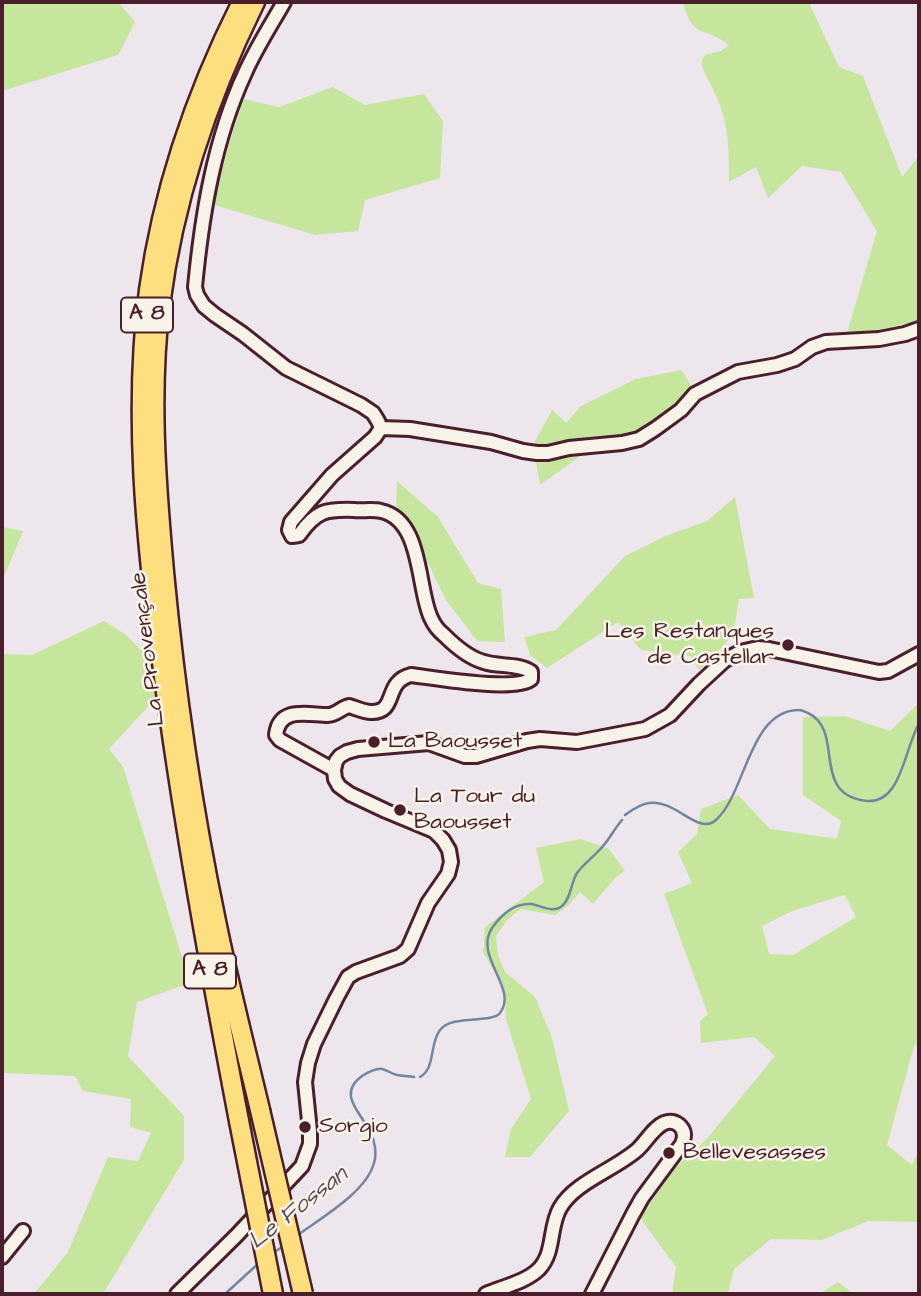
<!DOCTYPE html>
<meta charset="utf-8">
<style>
body{margin:0}
#map{position:relative;width:921px;height:1296px;overflow:hidden;background:#ede6ed;font-family:"Architects Daughter",sans-serif}
canvas{display:block}
.frame{position:absolute;inset:0;border:4px solid #4a1f2b;pointer-events:none}
</style>
<div id="map">
<canvas width="921" height="1296"></canvas>
<div class="frame"></div>
</div>
<script>
const ctx = document.querySelector('canvas').getContext('2d');
ctx.lineJoin = 'round';
function fill(path, color) { ctx.fillStyle = color; ctx.fill(path, 'evenodd'); }
function stroke(path, color, width, dash) { ctx.strokeStyle = color; ctx.lineWidth = width; ctx.lineCap = dash ? 'butt' : 'round'; ctx.setLineDash(dash || []); ctx.stroke(path); }
function label(font, color, halo, rows, align = 'center') {
  ctx.font = font + ' "Architects Daughter",sans-serif'; ctx.lineWidth = 5; ctx.setLineDash([]); ctx.textBaseline = 'middle'; ctx.strokeStyle = halo; ctx.fillStyle = color; for (const [text, x, y, turn = 0] of rows) {
    ctx.save(); ctx.translate(x, y); ctx.rotate((+turn || 0) * Math.PI / 180); ctx.textAlign = isNaN(turn) ? turn : align; if (halo) ctx.strokeText(text, 0, 0); ctx.fillText(text, 0, 0); ctx.restore();
  }
}
const green = new Path2D(`
 M2 2H118L135 22 118 55 2 91Z
 M683 2H814L810 5 839 67 863 76 902 177 919 156V323L907 326 847 333 877 231 841 172 802 166 768 198 756 167 729 182C729 153 729 126 718 100 715 92 703 71 702 65 701 61 703 59 705 55L721 51 729 45C705 26 692 40 683 2Z
 M333 87 365 105 424 94 443 121 440 178 365 200 358 231 315 235 211 204 243 99 279 107Z
 M681 370 701 400 684 415 640 448 582 455 540 485 533 445 552 410 566 423 581 406 636 379Z
 M397 481 438 517 478 583 501 589 505 642 477 641 446 600 416 538 396 509Z
 M735 497 754 598 739 599 733 636 699 670 690 656 641 650 618 622 547 668 530 655 524 637 556 630 625 556 666 536 707 521Z
 M2 527 23 531 4 577 2 578Z
 M104 621 126 635 150 659 156 698 109 749 123 767 190 983 137 1002 128 1056 184 1116V1160L103 1294H34L68 1252 108 1157 138 1161 151 1133 130 1127 131 1099 83 1091 75 1076 2 1073V654L32 655Z
 M919 703V1043L914 1046 887 1145 912 1165 919 1150V1222L868 1221 822 1240 771 1239 734 1269 728 1293 729 1294H672L676 1267 640 1218 674 1169 705 1141 775 1056 754 1037 701 1043 700 1021 708 1014 664 894 692 883 678 852 697 834 701 809 738 795 770 829 837 839 841 821 803 795V717L845 716 890 731ZM845 895 856 917 793 955 769 954 762 926 792 911Z
 M581 839 609 849 625 871 616 877 593 904 580 892 569 905 555 915 521 909 507 920 496 936 498 955 505 972 535 997 552 1038 569 1111 530 1157H505L511 1129 531 1099 506 1019 504 988 483 952 485 927 544 882 536 848Z
 M838 1282 854 1294H819Z`);
const stream = new Path2D(`
 M625 815C632 810 640 804 649 803 676 799 698 836 716 820 746 793 749 711 798 710 803 710 802 711 808 713 846 731 809 795 867 801 878 802 887 796 893 787 904 771 909 742 919 723
 M420 1077C436 1068 429 1044 440 1030 452 1014 491 1024 500 1013 519 989 473 956 492 928 501 915 514 903 531 904 540 905 553 914 562 906 571 899 571 882 577 873 584 863 596 855 603 846 610 838 615 828 622 820
 M295 1237C319 1219 366 1193 374 1163 377 1153 375 1141 370 1132 362 1113 336 1095 362 1076 367 1073 376 1068 382 1069 387 1070 392 1074 397 1075 402 1076 408 1076 414 1077
 M273 1253 285 1245
 M225 1294 259 1263`);
const minor = new Path2D(`
 M284 2C271 25 256 48 245 73 214 140 202 214 195 287L197 295 204 306 215 315 243 334 286 368 361 405 373 413 378 421 381 428
 M381 428 410 429 491 442 523 451 537 453H548L569 448 622 443 639 439 655 429 681 410 695 394 738 372 777 365 795 359 812 347 826 342 879 339 905 334 919 329
 M334 770 280 740 276 735C279 706 308 715 328 715 336 715 341 708 349 706 356 708 364 712 371 712 398 713 383 682 411 675 435 678 514 692 531 679V672C518 663 498 667 484 662 469 658 455 646 444 635 439 631 434 625 431 618 417 589 423 520 381 511 372 509 362 511 354 510 325 509 316 511 299 535L292 536 289 530 291 522 332 475 375 437 381 428
 M2 1257 23 1231
 M177 1294 236 1236 302 1166 310 1144V1131L305 1082 308 1063 314 1044 336 999 348 977 356 972 400 956 408 949 428 903 448 874 451 862 449 850 443 840 434 831 386 811 350 794 339 786 335 779 334 770 336 761 340 756 347 752 358 749 429 743 465 756H476L527 741 540 739 577 742 645 729 670 715 699 684 725 660 740 652 758 648 769 649 879 672 888 671 919 654
 M486 1294C502 1287 526 1282 539 1269 555 1252 549 1227 560 1208 575 1182 614 1170 637 1150 646 1142 653 1128 664 1123 669 1121 674 1121 679 1125 685 1130 685 1137 682 1144L642 1198 633 1214 592 1294`);
const highway = new Path2D(`
 M255 2C207 99 174 197 160 305 149 393 156 483 164 572 175 689 192 807 216 921 229 985 245 1047 260 1110
 M239 1121C210 969 182 816 162 662 146 540 133 413 149 290 163 189 196 93 242 2`);
const highwayBridge = new Path2D(`
 M260 1110 303 1294
 M239 1121 273 1294`);
const markers = [
 [788,645,7,"#4a1f2b"],
 [374,742,7,"#4a1f2b"],
 [400,810,7,"#4a1f2b"],
 [305,1127,7,"#4a1f2b"],
 [669,1153,7,"#4a1f2b"]
];
const shields = [
 [147,315,52],
 [210,971,52]
];
const shieldNames = [
 ["A 8",147,315],
 ["A 8",210,971]
];
const poiNames = [
 ["Les Restanques",774,632,"right"],
 ["de Castellar",774,658,"right"],
 ["La Baousset",388,742],
 ["La Tour du",414,797],
 ["Baousset",414,823],
 ["Sorgio",319,1127],
 ["Bellevesasses",683,1153]
];
const streetNames = [
 ["La Provençale",149,649,-97]
];
const waterNames = [
 ["Le Fossan",299,1209,-38]
];
fill(green, '#c6e69e');
stroke(stream, '#7386a1', 2.5);
stroke(minor, '#4a1f2b', 18);
stroke(highway, '#4a1f2b', 23);
stroke(minor, '#f7f3e8', 12);
stroke(highway, '#fedf80', 18);
stroke(highwayBridge, '#4a1f2b', 23, []);
stroke(highwayBridge, '#fedf80', 18);
for (const [x, y, r, color] of markers) { const dot = new Path2D(); dot.arc(x, y, r, 0, 2 * Math.PI); ctx.fillStyle = color; ctx.fill(dot); stroke(dot, '#f7f3e8', 2.5); }
for (const [x, y, w] of shields) { const box = new Path2D(); box.roundRect(x - w / 2, y - 17.5, w, 35, 5); ctx.fillStyle = '#f7f3e8'; ctx.fill(box); stroke(box, '#4a1f2b', 2); }
label('bold 21px', '#4a1f2b', null, shieldNames);
label('23px', '#4a1f2b', '#f7f3e8', poiNames, 'left');
label('23px', '#4a1f2b', '#f7f3e8', streetNames);
label('italic 24px', '#5b4a5c', '#f7f3e8', waterNames);
</script>
